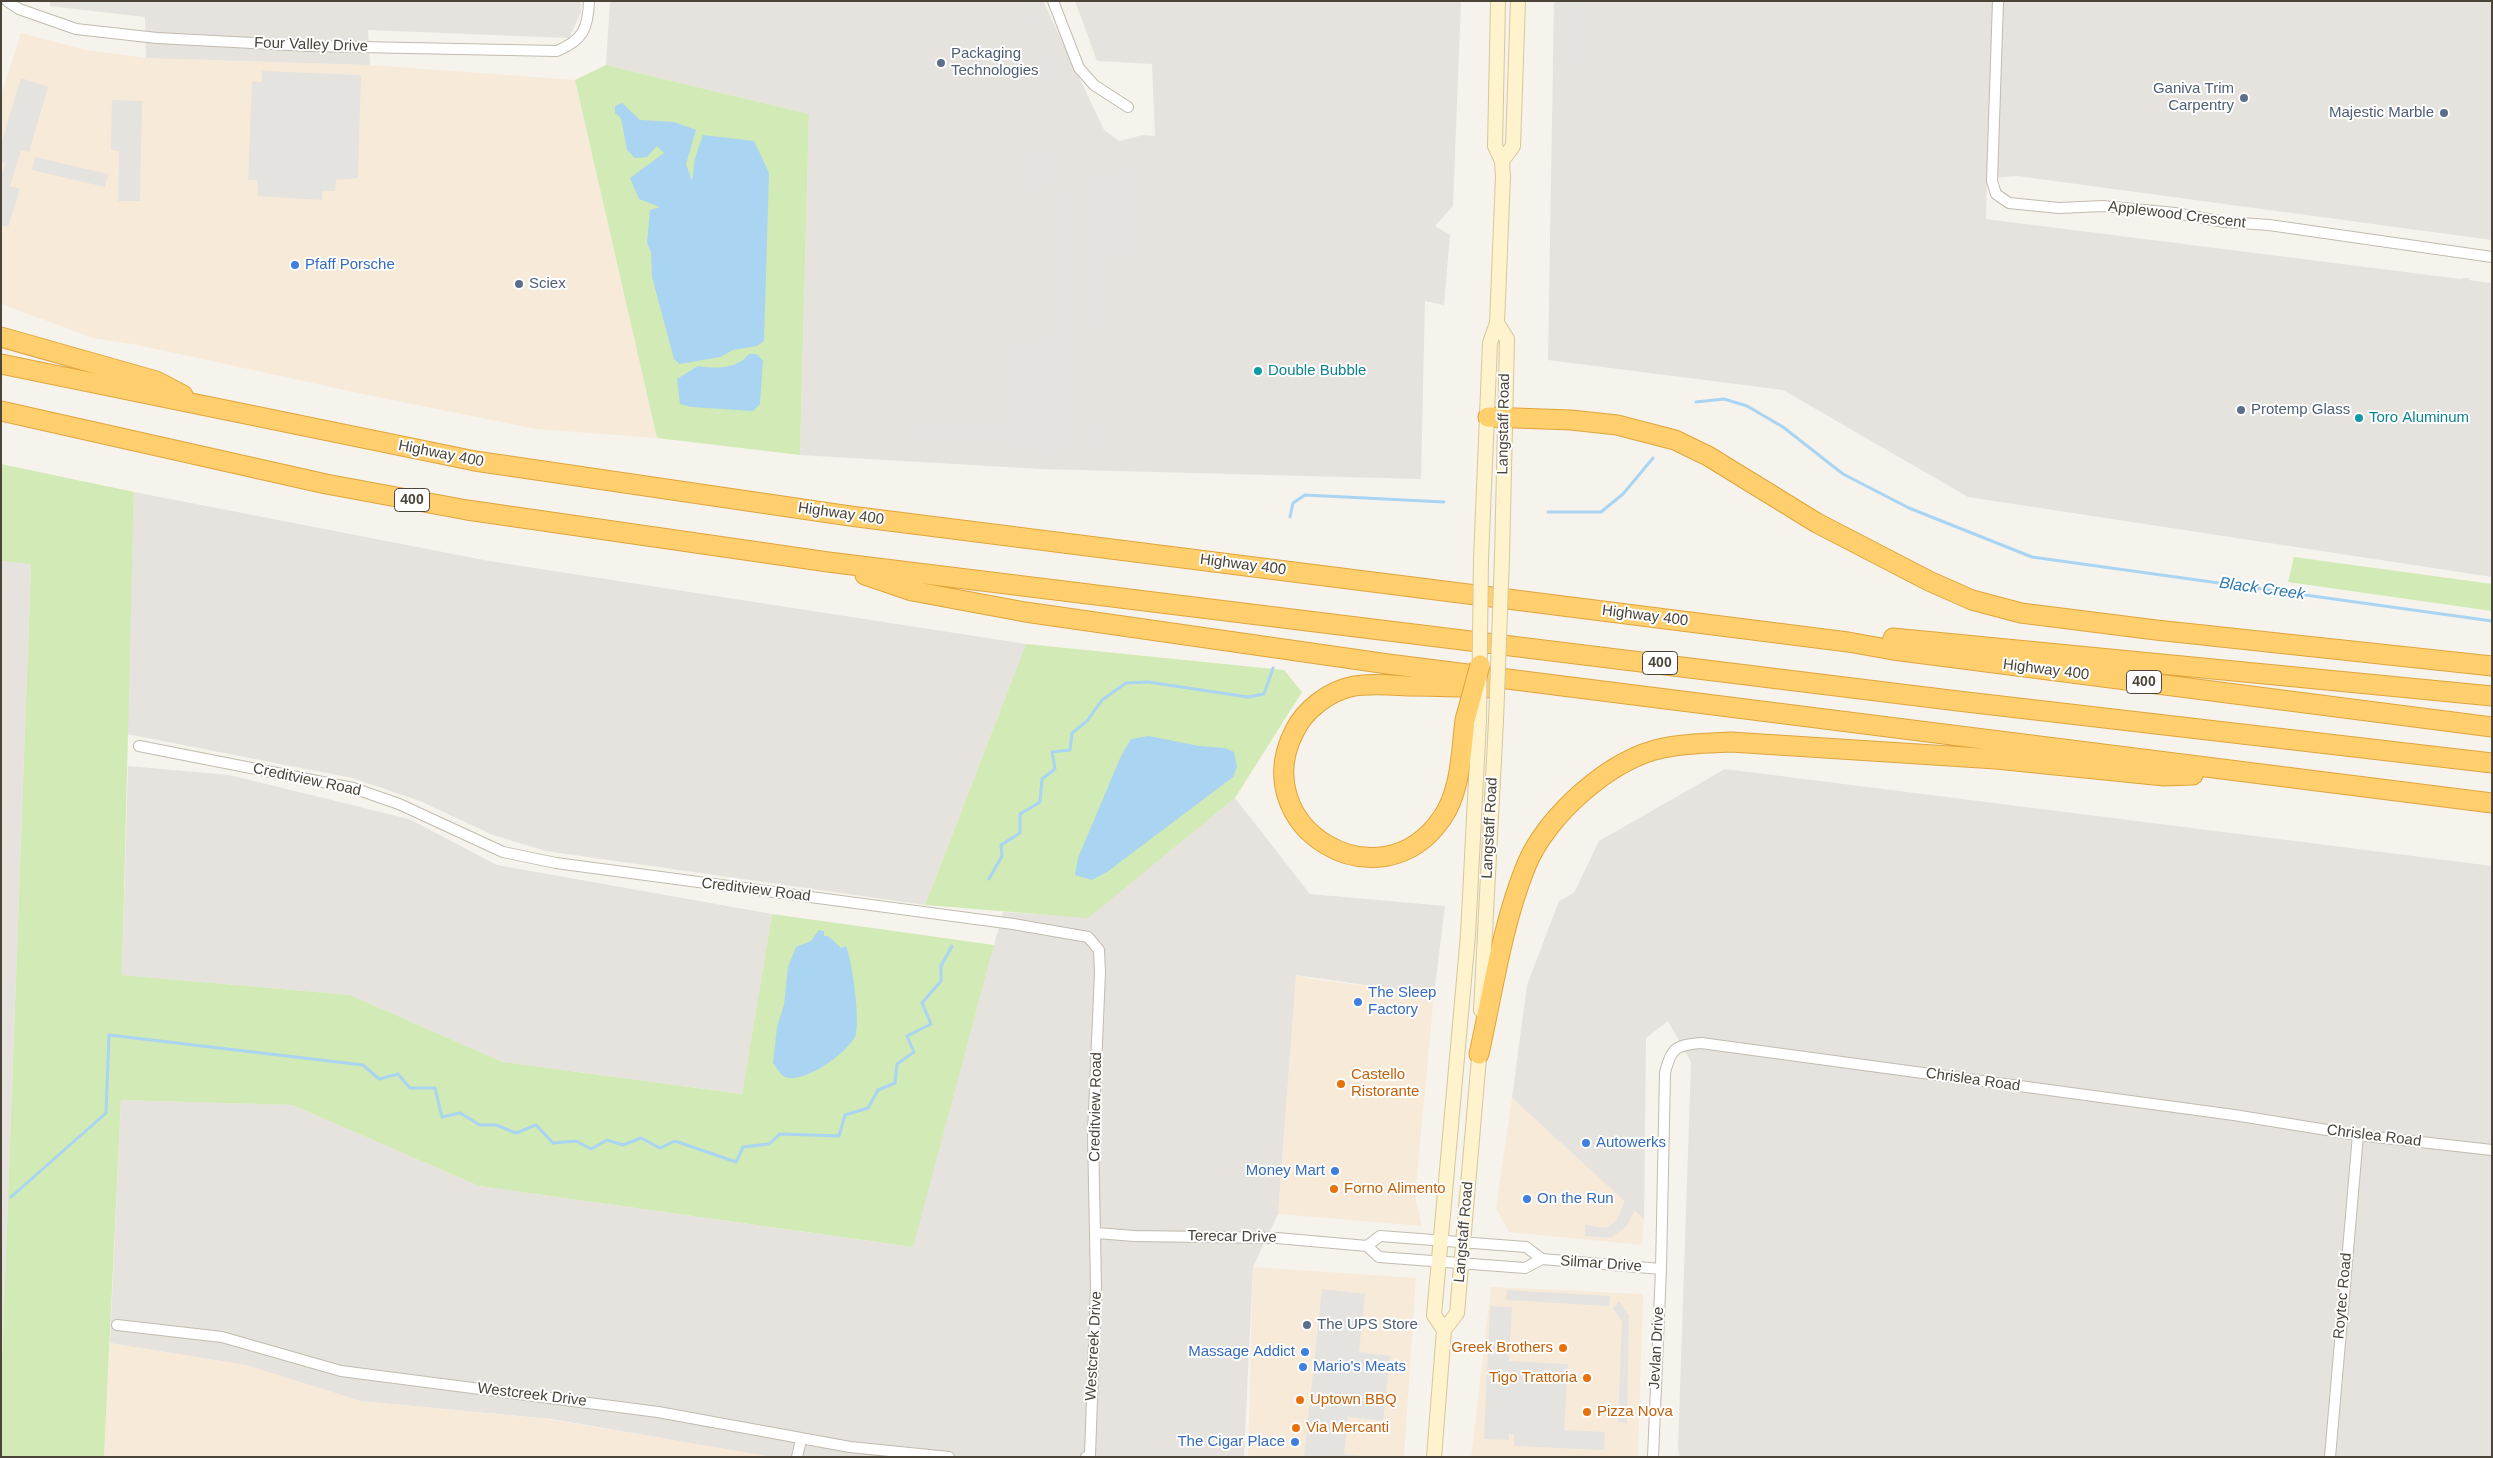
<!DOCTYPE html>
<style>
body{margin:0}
#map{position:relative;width:2493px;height:1458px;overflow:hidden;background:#f6f3ec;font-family:Arial,sans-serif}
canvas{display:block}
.frame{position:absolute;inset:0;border:2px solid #4b4439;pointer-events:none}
</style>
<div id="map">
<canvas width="2493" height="1458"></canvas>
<div class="frame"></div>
</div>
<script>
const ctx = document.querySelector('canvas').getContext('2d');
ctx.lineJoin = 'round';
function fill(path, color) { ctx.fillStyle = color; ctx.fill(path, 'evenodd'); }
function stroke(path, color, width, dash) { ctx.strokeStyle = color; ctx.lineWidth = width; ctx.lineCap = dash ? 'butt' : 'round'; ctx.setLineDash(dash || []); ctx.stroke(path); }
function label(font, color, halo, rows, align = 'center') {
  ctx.font = font + ' Arial,sans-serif'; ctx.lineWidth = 4; ctx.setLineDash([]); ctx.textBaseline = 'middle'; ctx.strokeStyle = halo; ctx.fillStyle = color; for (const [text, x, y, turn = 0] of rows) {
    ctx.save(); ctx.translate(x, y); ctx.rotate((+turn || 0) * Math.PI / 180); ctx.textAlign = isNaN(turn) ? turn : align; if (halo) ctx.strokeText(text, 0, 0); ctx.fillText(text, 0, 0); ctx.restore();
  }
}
const commercial = new Path2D(`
 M21 33 86 50 146 58 370 65 575 80 657 438 536 429 368 395 138 345 93 338 1 304V95Z
 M1296 975 1313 979 1434 995 1415 1196 1422 1226 1278 1214Z
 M1512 1098 1644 1219 1642 1245 1509 1232 1496 1208Z
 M1253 1267 1416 1278 1404 1457H1248Z
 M1491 1287 1643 1294 1638 1457H1471Z
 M110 1343 246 1365 361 1401 546 1419 773 1456 104 1457Z`);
const industrial = new Path2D(`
 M50 1H581V12L569 38 368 30 370 65 146 58 145 17 50 6Z
 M610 1H1043L1104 130 1119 141 1143 135 1155 136 1152 64 1097 61 1075 1H1461L1453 206 1435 226 1450 235 1444 305 1425 301 1421 479 1041 469 800 455 809 114 606 65Z
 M1554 1H2492V240L2017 176 1987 178 1986 219 2492 283V577L1968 497 1783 390 1548 360Z
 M134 492 489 561 1026 644 925 905 546 851 493 835 420 801 352 778 127 734Z
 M1 561 31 563 1 1390Z
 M128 766 229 775 409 819 497 865 772 914 742 1094 503 1062 350 995 122 975Z
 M1725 769 2492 866V1457H1680L1678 1449 1691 1062 1668 1021 1646 1038 1644 1219 1512 1098 1527 985 1559 901 1574 893 1599 841Z
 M1235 798 1310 894 1445 906 1434 995 1296 975 1278 1214 1253 1267 1244 1457H773L551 1419 361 1401 246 1365 110 1343 121 1100 292 1105 479 1186 912 1247 1003 912 1088 917Z`);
const green = new Path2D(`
 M606 65 809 114 800 455 657 438 575 80Z
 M1 464 134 492 122 975 350 995 503 1062 742 1094 772 914 994 945 913 1247 479 1186 292 1105 121 1100 104 1457H1V1390L31 564 1 561Z
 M2294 557 2492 584V611L2288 582Z
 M1026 644 1284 670 1302 692 1235 798 1088 918 925 905Z`);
const parking = new Path2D(`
 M78 1H133V3L121 1 119 13 97 9Z
 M1020 1H1032L1062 76 1036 86 1027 69 1040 61Z
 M1083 1H1094L1111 48 1101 52Z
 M1555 1H1586L1584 63 1564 64V60H1554Z
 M262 71 361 75 358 178 336 180 335 191H322V200L258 196 257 180H248L252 82H262Z
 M21 78 48 87 29 152 21 150 10 186 20 189 8 227 1 225V175L6 163 1 162V144Z
 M112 100 142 101 140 201H118L119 151 111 150Z
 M1015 149H1064V164H1058V169L1054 170V191H1015Z
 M35 157 108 174 105 187 32 170Z
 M1117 168 1147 169 1144 263 1107 262 1105 326H1097L1094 418 1103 419 1102 455 1078 454 1086 175 1117 176Z
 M1059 187 1078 188 1073 449 1065 448 1063 458 1000 450 1001 443 906 439V432L912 430V421L1010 422V342H1037V332L1056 333Z
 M2462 278H2469L2461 570 2455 569Z
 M2474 283H2479L2471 492H2466Z
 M1625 1201 1634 1203V1212L1627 1226 1610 1238 1585 1236V1225L1607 1228 1617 1220Z
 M1322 1289 1365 1294 1359 1352 1390 1356 1383 1421 1348 1417 1344 1454 1372 1457H1304Z
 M1507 1290 1610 1296 1609 1306 1506 1300Z
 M1619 1301 1629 1316 1627 1423 1618 1422 1622 1321 1613 1309Z
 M1490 1306 1512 1307 1509 1361 1568 1364 1564 1430 1605 1432 1604 1450 1514 1446V1434H1509V1440L1484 1439Z`);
const water = new Path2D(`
 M622 103 640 120 674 122 696 130 686 164 692 181 695 158 703 135 754 141 769 173 764 341 757 346 733 350 720 357 680 364 674 359 652 277 651 252 647 243 650 210 660 207 639 199 630 178 664 153 657 146 647 157 635 158 627 150 621 118 615 113V106Z
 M749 354H756L763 360 760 404 753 411 691 407 680 404 677 379 698 366C715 369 738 369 749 354Z
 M1149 736 1199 746 1225 748 1234 752 1237 767 1233 777 1107 872 1092 880 1075 875 1078 858 1121 756 1131 739Z
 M819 930 824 931V936H828L841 948 846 946C852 960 861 1024 855 1037 845 1054 809 1080 789 1078 781 1077 777 1068 773 1063L777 1027 784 1005 788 967 796 947 811 941Z`);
const stream = new Path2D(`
 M1696 402 1724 399 1747 406 1783 427 1843 474 1909 508 2032 557 2492 621
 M1548 512H1601L1623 494 1653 458
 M1290 517 1293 503 1305 495 1444 502
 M989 879 1002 856 1001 845 1020 833V814L1040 802 1042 779 1055 769 1052 752 1070 750 1072 733 1087 721 1102 700 1126 683 1148 682 1248 697 1264 694 1273 668
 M11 1197 106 1113 109 1035 363 1065 379 1079 398 1074 410 1088H435L442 1117 460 1113 480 1125H496L516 1133 536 1125 553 1143 576 1141 591 1149 607 1140 623 1145 641 1138 660 1148 675 1141 736 1162 743 1147 769 1144 780 1134 839 1136 845 1115 868 1108 878 1090 895 1083 897 1064 914 1052 907 1036 931 1024 922 1003 941 981V966L952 946`);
const street = new Path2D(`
 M7 1 19 9 76 29 157 38 310 46 557 51C583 40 588 29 589 1
 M1053 1 1079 68 1094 85 1128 107
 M1998 1 1992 181 1996 194 2009 203 2059 208 2103 206 2175 213 2225 222 2269 225 2492 257
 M139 746 353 788 399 804 503 852 556 863 1013 924 1088 937 1099 950 1100 973 1093 1133 1096 1287 1090 1455 1086 1457
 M1097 1233 1134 1236 1277 1238 1367 1246 1379 1257 1525 1268 1542 1259 1661 1269
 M1367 1246 1380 1236 1526 1247 1542 1259
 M117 1325 222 1337 341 1371 658 1412 850 1447 949 1457
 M797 1457 801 1440
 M1653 1457 1661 1269 1665 1073C1671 1047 1677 1045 1701 1043L2234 1115 2358 1135 2492 1150
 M2330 1457 2358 1135`);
const secondary = new Path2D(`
 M1502 161 1513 146 1518 1
 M1497 323 1507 339 1502 557
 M1481 559 1490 343 1497 323 1503 177 1502 161 1495 146 1498 1
 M1481 1010 1496 721
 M1444 1330 1434 1315 1468 935 1479 720
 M1434 1457 1444 1330 1457 1313 1480 1046`);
const highway = new Path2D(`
 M1 337 156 381 183 395
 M1 364 475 461 850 516 1848 642 1893 650 2492 727
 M1 411 326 484 467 510 828 562 1958 701 2492 763
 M1488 417 1571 420 1617 425 1675 440 1708 456 1817 523 1929 581 1972 600 2021 613 2156 630 2492 666
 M865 575 912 591 1025 612 1388 664 2492 803
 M1893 638 2492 696
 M1465 720C1461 752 1461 791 1442 818 1380 909 1244 827 1295 730 1305 710 1328 692 1350 687 1368 683 1388 685 1407 686 1433 686 1459 687 1486 688
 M1479 1054C1493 991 1502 925 1526 866 1546 816 1610 759 1663 748 1686 743 1708 743 1731 742L1996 759 2164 776 2193 775`);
const secondaryBridge = new Path2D(`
 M1479 720 1481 559
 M1496 721 1502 557`);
const highwayBridge = new Path2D(`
 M1465 720 1480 665`);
const markers = [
 [941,63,5,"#5c6f8a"],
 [2244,98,5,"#5c6f8a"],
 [2444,113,5,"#5c6f8a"],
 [295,265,5,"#3f7fe0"],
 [519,284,5,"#5c6f8a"],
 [1258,371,5,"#0f9aa8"],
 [2241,410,5,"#5c6f8a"],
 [2359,418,5,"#0f9aa8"],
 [1358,1002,5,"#3f7fe0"],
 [1341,1084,5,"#e8710a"],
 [1586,1143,5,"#3f7fe0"],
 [1335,1171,5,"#3f7fe0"],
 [1334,1189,5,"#e8710a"],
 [1527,1199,5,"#3f7fe0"],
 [1307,1325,5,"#5c6f8a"],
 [1563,1348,5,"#e8710a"],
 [1305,1352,5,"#3f7fe0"],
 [1303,1367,5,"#3f7fe0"],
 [1587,1378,5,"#e8710a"],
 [1300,1400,5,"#e8710a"],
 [1587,1412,5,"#e8710a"],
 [1296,1428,5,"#e8710a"],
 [1295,1442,5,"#3f7fe0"]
];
const shields = [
 [412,500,35],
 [1660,663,35],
 [2144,682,35]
];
const shieldNames = [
 ["400",412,500],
 ["400",1660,663],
 ["400",2144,682]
];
const streetNames = [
 ["Four Valley Drive",311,45,2],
 ["Applewood Crescent",2177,215,7],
 ["Langstaff Road",1504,424,-89],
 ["Highway 400",441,454,11],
 ["Highway 400",841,514,8],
 ["Highway 400",1243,565,7],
 ["Highway 400",1645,616,7],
 ["Highway 400",2046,670,7],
 ["Creditview Road",307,780,12],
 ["Langstaff Road",1490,828,-87],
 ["Creditview Road",756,890,7],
 ["Chrislea Road",1973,1080,8],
 ["Creditview Road",1096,1107,-89],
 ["Chrislea Road",2374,1136,7],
 ["Langstaff Road",1464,1232,-85],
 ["Terecar Drive",1232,1237,1],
 ["Silmar Drive",1601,1264,4],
 ["Roytec Road",2343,1296,-85],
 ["Westcreek Drive",1094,1346,-87],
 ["Jevlan Drive",1657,1348,-87],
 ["Westcreek Drive",532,1395,7]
];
const serviceNames = [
 ["Packaging",951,54],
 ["Technologies",951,71],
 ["Ganiva Trim",2234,89,"right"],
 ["Carpentry",2234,106,"right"],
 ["Majestic Marble",2434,113,"right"],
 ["Sciex",529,284],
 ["Protemp Glass",2251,410],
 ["The UPS Store",1317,1325]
];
const shopNames = [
 ["Pfaff Porsche",305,265],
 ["The Sleep",1368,993],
 ["Factory",1368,1010],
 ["Autowerks",1596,1143],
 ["Money Mart",1325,1171,"right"],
 ["On the Run",1537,1199],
 ["Massage Addict",1295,1352,"right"],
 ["Mario's Meats",1313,1367],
 ["The Cigar Place",1285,1442,"right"]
];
const cultureNames = [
 ["Double Bubble",1268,371],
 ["Toro Aluminum",2369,418]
];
const foodNames = [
 ["Castello",1351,1075],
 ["Ristorante",1351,1092],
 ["Forno Alimento",1344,1189],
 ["Greek Brothers",1553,1348,"right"],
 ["Tigo Trattoria",1577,1378,"right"],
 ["Uptown BBQ",1310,1400],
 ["Pizza Nova",1597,1412],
 ["Via Mercanti",1306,1428]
];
const waterNames = [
 ["Black Creek",2262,589,8]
];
fill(commercial, '#f7ead8');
fill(industrial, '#e6e2dd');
fill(green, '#d2eab5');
fill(parking, '#e5e3e0');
fill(water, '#a9d4f2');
stroke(stream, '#a9d4f2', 3);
stroke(street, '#c2bbae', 12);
stroke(secondary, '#d6c79b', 16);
stroke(highway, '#e0a43c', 21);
stroke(street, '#fff', 10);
stroke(secondary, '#fff3cd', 14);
stroke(highway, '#ffcf6e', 19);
stroke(secondaryBridge, '#d6c79b', 16, []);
stroke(highwayBridge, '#e0a43c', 21, []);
stroke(secondaryBridge, '#fff3cd', 14);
stroke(highwayBridge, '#ffcf6e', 19);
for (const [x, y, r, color] of markers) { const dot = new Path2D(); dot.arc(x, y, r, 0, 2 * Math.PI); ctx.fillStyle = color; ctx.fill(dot); stroke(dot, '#fff', 2); }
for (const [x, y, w] of shields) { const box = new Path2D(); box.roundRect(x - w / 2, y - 11.5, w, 23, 4); ctx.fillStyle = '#fff'; ctx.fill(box); stroke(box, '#4b4439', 1); }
label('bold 14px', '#4b4439', null, shieldNames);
label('15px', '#4b4439', '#fff', streetNames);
label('15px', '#4e5e75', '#fff', serviceNames, 'left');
label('15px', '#366cbe', '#fff', shopNames, 'left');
label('15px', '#0d838f', '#fff', cultureNames, 'left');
label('15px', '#c56008', '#fff', foodNames, 'left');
label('italic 16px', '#2e7ab2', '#fff', waterNames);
</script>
